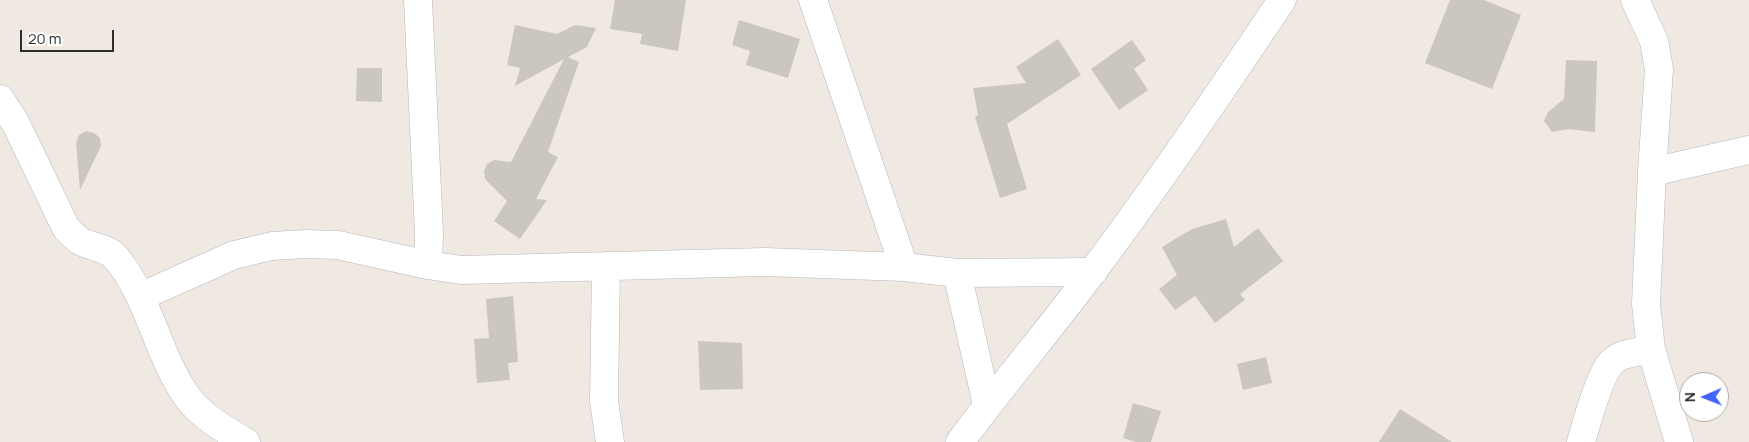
<!DOCTYPE html>
<style>
body{margin:0}
#map{position:relative;width:1749px;height:442px;overflow:hidden;background:#efe9e1;font-family:Manrope,sans-serif}
canvas{display:block}
.north{position:absolute;left:1679px;top:372px;width:50px;height:50px;box-sizing:border-box;background:#fff;border:1px solid #ababab;border-radius:50%;rotate:269deg;font-size:14px;font-weight:700;line-height:20px;text-align:center;color:#2e2e2e}
.north::after{content:'';display:block;margin:auto;width:18px;height:22px;background:#4264fb;clip-path:polygon(50% 0,100% 100%,50% 72%,0 100%)}
.scale{position:absolute;left:20px;top:30px;width:94px;height:22px;box-sizing:border-box;border:2px solid #2e2e2e;border-top:0;padding-left:6px;font-size:15px;line-height:18px;white-space:nowrap;color:#2e2e2e;-webkit-text-stroke:4px #fff;paint-order:stroke}
</style>
<div id="map">
<canvas width="1749" height="442"></canvas>
<div class="north">N</div>
<div class="scale">20 m</div>
</div>
<script>
const ctx = document.querySelector('canvas').getContext('2d');
ctx.lineJoin = 'round';
function fill(path, color) { ctx.fillStyle = color; ctx.fill(path, 'evenodd'); }
function stroke(path, color, width, dash) { ctx.strokeStyle = color; ctx.lineWidth = width; ctx.lineCap = dash ? 'butt' : 'round'; ctx.setLineDash(dash || []); ctx.stroke(path); }
const building = new Path2D(`
 M615 0H686L678 51 640 44 642 34 610 29Z
 M1450 0H1484L1521 15 1492 89 1425 63Z
 M739 20 800 39 788 78 746 65 750 51 732 45Z
 M515 25 557 34 575 25 596 28 587 47 568 57 579 62 548 152 558 157 536 199 547 200 520 239 494 221 507 201 485 179 484 171 487 164 494 160 511 162 564 59 515 86 520 68 507 65Z
 M1058 39 1081 75 1007 124 1027 189 1000 198 975 117 978 115 973 88 1026 83 1016 67Z
 M1132 40 1146 60 1134 69 1148 90 1119 110 1091 69Z
 M1566 60 1597 61 1595 132 1568 129 1552 132 1544 121 1548 112 1564 99Z
 M357 68H382V102L356 101Z
 M86 131 94 133 100 138 101 146 80 190 76 143 79 135Z
 M1226 219 1234 247 1258 228 1283 261 1240 294 1245 300 1215 323 1195 296 1175 310 1159 289 1177 275 1162 247 1192 229Z
 M513 296 518 362 508 363 510 380 477 383 474 339 489 338 486 299Z
 M698 341 742 343 743 389 700 390Z
 M1266 357 1272 383 1243 390 1237 364Z
 M1133 403 1161 411 1151 442H1136L1123 438Z
 M1400 409 1452 442H1379Z`);
const minor = new Path2D(`
 M418 0 429 233 428 265
 M813 0 904 267
 M1635 0 1654 41 1659 69 1652 172 1646 304 1651 349 1679 442
 M0 99 15 122 66 228C70 232 75 238 80 241 93 248 108 247 117 259 151 301 157 355 188 398 201 416 227 431 246 442
 M1652 172 1749 150
 M606 266 604 401 610 442
 M957 273 987 405
 M142 296 234 255 272 246 306 244 338 245 428 265 461 270 765 262 904 267 957 273 1093 272
 M1581 442C1586 425 1600 372 1613 361 1621 353 1640 352 1651 349`);
const tertiary = new Path2D(`
 M960 442C1003 384 1050 329 1093 271 1159 183 1221 91 1282 0`);
fill(building, '#cbc7bf');
stroke(minor, '#b4b7c1', 29);
stroke(tertiary, '#b4b7c1', 29);
stroke(minor, '#fff', 28);
stroke(tertiary, '#fff', 28);
</script>
